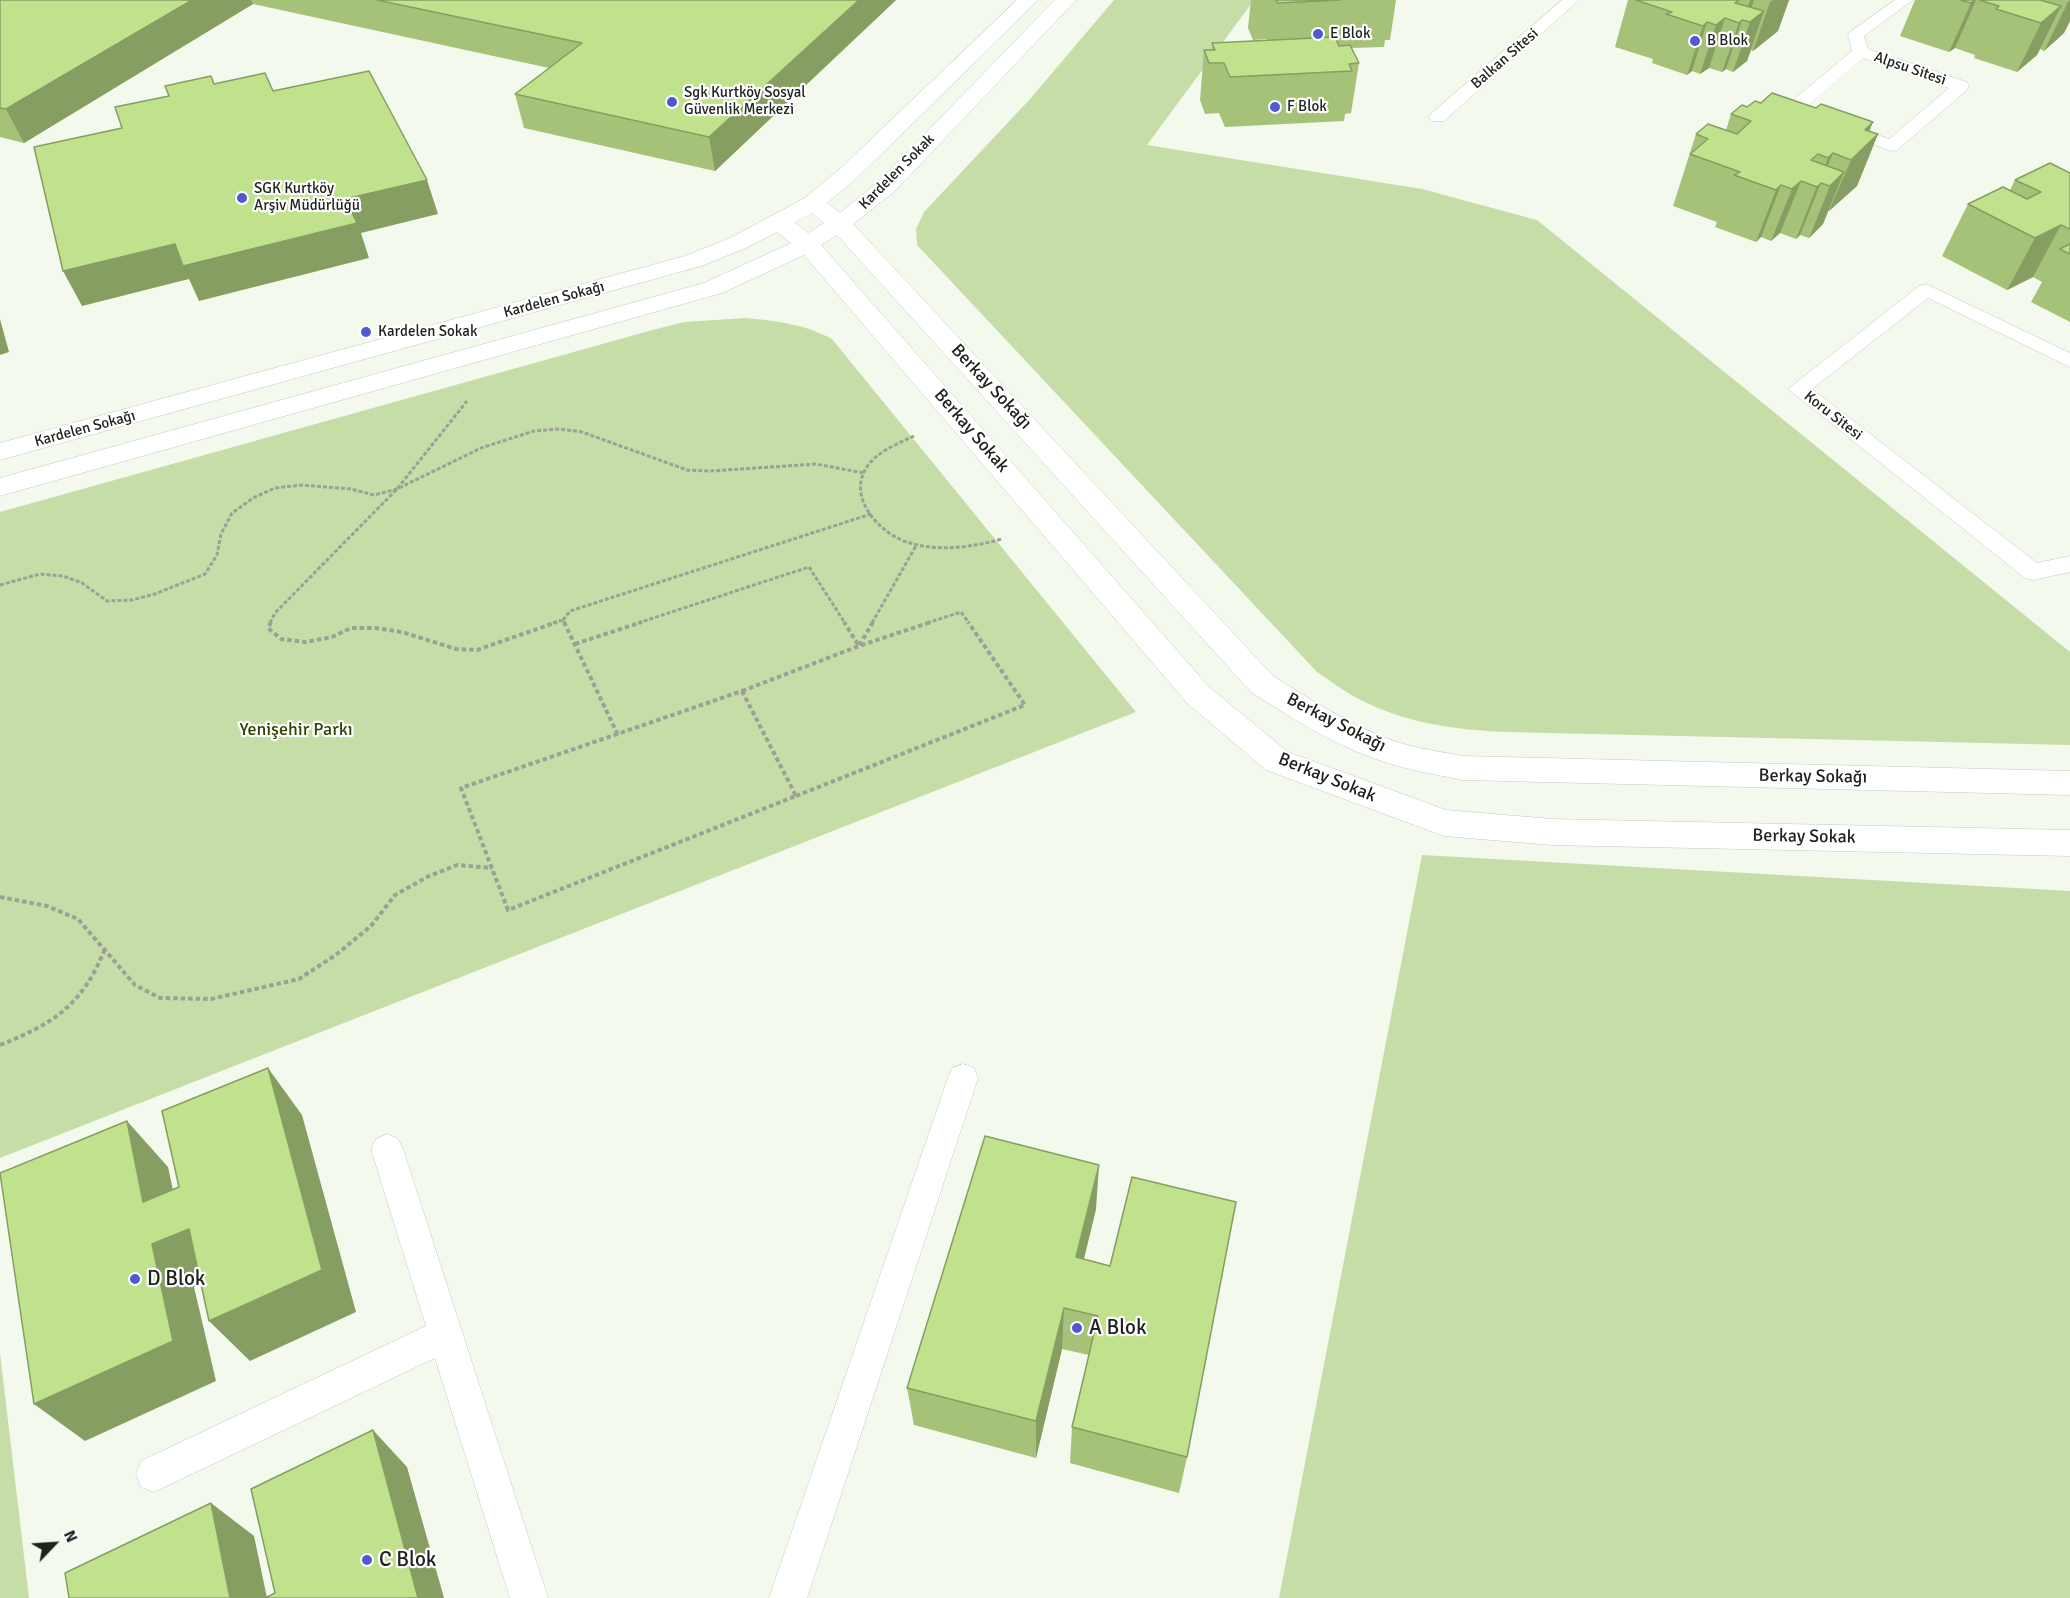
<!DOCTYPE html>
<meta charset="utf-8">
<style>
body{margin:0}
#map{position:relative;width:2070px;height:1598px;overflow:hidden;background:#f4f9ed;font-family:Signika,sans-serif}
canvas{display:block}
.north{position:absolute;left:24px;top:1514px;width:60px;height:60px;-webkit-text-stroke:4px #fff;paint-order:stroke;rotate:65deg;font-size:16px;font-weight:700;line-height:24px;text-align:center;color:#20221e}
.north::after{content:'';display:block;margin:auto;width:21px;height:27px;background:#20221e;clip-path:polygon(50% 0,100% 100%,50% 72%,0 100%)}
</style>
<div id="map">
<canvas width="2070" height="1598"></canvas>
<div class="north">N</div>
</div>
<script>
const ctx = document.querySelector('canvas').getContext('2d');
ctx.lineJoin = 'round';
function fill(path, color) { ctx.fillStyle = color; ctx.fill(path, 'evenodd'); }
function stroke(path, color, width, dash) { ctx.strokeStyle = color; ctx.lineWidth = width; ctx.lineCap = dash ? 'butt' : 'round'; ctx.setLineDash(dash || []); ctx.stroke(path); }
function label(font, color, halo, rows, align = 'center') {
  ctx.font = font + ' Signika,sans-serif'; ctx.lineWidth = 4.5; ctx.setLineDash([]); ctx.textBaseline = 'middle'; ctx.strokeStyle = halo; ctx.fillStyle = color; for (const [text, x, y, turn = 0] of rows) {
    ctx.save(); ctx.translate(x, y); ctx.rotate((+turn || 0) * Math.PI / 180); ctx.textAlign = isNaN(turn) ? turn : align; if (halo) ctx.strokeText(text, 0, 0); ctx.fillText(text, 0, 0); ctx.restore();
  }
}
const green = new Path2D(`
 M1114 0H1254L1147 145 1422 189 1537 220 2070 652V745L1506 732C1456 730 1404 723 1359 699 1344 692 1331 681 1317 672L917 245 916 229 924 212 1030 99Z
 M746 318C777 321 804 324 832 339L1136 712 0 1158V512L649 331 684 322Z
 M1422 855 2070 891V1598H1279Z
 M0 1353 29 1598H0Z`);
const pathFar1 = new Path2D(`
 M914 436C897 444 875 452 865 470 848 501 883 536 910 543 941 552 972 547 1002 539
 M0 585 40 574 63 576 82 583 107 601 132 600 155 594 205 574 217 555 221 534 232 513 253 498 275 488 301 485 351 489 374 495 397 489 481 448 534 431 559 429 582 432 687 470 711 471 816 464 864 473
 M563 620 570 611 871 514
 M270 623 275 613 397 489 467 401
 M553 623 563 620 565 623
 M638 623 809 567 845 623
 M872 623 917 544
 M927 623 961 612 969 623`);
const path = new Path2D(`
 M271 622 268 628 281 639 305 642 332 637 351 628H375L402 632 456 649 477 650 557 622
 M564 622 618 735
 M873 622 859 646 931 622
 M575 644 642 622
 M742 691 796 796 508 910 461 788Z
 M742 691 859 646 844 622
 M796 796 1025 705 968 622
 M0 897 47 906 78 919 135 985 160 998 211 999 299 979 337 954 371 926 395 895 427 877 457 865 492 868
 M0 1045C55 1023 82 1005 105 949`);
const service = new Path2D(`
 M1562 0H1579L1444 121H1432L1429 117 1432 113Z
 M1895 0H1913L1864 36 1868 49 1967 82 1969 86 1967 90 1897 150 1891 151 1787 113 1784 109 1787 105 1852 51 1848 35 1850 32ZM1863 58 1949 88 1889 139 1805 108Z
 M1926 284 2070 353V367L1928 298 1812 389 2037 563 2070 556V572L2033 580 2025 578 1788 389 1919 286Z
 M963 1064 974 1068 978 1078 807 1598H769L948 1078 952 1068Z
 M387 1134 398 1139 403 1149 548 1598H510L435 1358 154 1492 141 1487 136 1474 141 1461 426 1326 371 1149 376 1139Z`);
const minor = new Path2D(`
 M1017 0H1038L858 177 827 203 840 213 878 182 1055 0H1076L894 192 853 224 1273 676C1313 701 1354 728 1400 743 1420 749 1442 752 1463 756L2070 771V795L1463 780C1433 774 1402 769 1373 758 1329 742 1290 717 1251 692L837 235 821 245 1209 687 1288 752 1446 810 1552 819 2070 830V856L1552 845 1444 836 1266 770 1187 703 804 255 722 293 0 496V478L704 283 791 243 777 232 746 248 701 266 0 460V443L685 256 730 238 805 198 842 167ZM812 213 824 223 808 233 794 222Z`);
const wall = new Path2D(`
 M0 0H896L715 171 524 128 515 94 549 68 253 4 24 143 0 137Z
 M1251 0H1396L1390 40H1385L1384 47 1351 48 1359 63 1351 113 1345 114 1344 121 1225 127 1219 113 1205 114 1200 100 1204 50H1212V43L1267 41V39L1253 40 1248 28Z
 M1628 0H1789L1778 31 1753 51 1751 50 1747 61 1733 72 1726 69 1722 72 1709 68 1700 74 1692 71 1687 75 1652 63 1653 59 1615 47Z
 M1915 0H2070V21L2064 33 2044 51 2040 49 2037 55 2017 72 1974 58 1975 55 1955 48 1949 52 1900 36Z
 M1761 103 1816 108 1869 131 1878 134 1857 186 1829 211H1828L1823 224 1809 238 1800 235 1796 239 1780 233 1771 241 1761 237 1756 242 1715 227 1717 222 1673 206 1696 134 1726 130 1731 114 1747 107Z
 M2070 173V322L2031 302 2042 282 2033 277 2007 290 1942 256 1968 204 2010 190 2015 180Z
 M1096 1209 1084 1259 1187 1457 1179 1493 1070 1463 1072 1427 1089 1355 1062 1349 1036 1458 914 1425 907 1388Z`);
const shadedWall = new Path2D(`
 M192 0H251L253 4 24 143 6 109Z
 M859 0H896L715 171 709 137Z
 M1750 0H1754L1747 21 1744 20Z
 M1773 0H1789L1778 31 1753 51 1770 2Z
 M1975 0H1976L1955 48 1949 52 1971 3Z
 M2070 0V21L2064 33 2044 51 2068 2Z
 M2061 6 2037 55 2017 72 2041 23Z
 M1764 11 1747 61 1733 72 1750 22Z
 M1725 18 1709 68 1700 74 1716 25Z
 M1742 20 1726 69 1722 72 1739 23Z
 M1707 22 1692 71 1687 75 1703 26Z
 M1873 122 1862 149 1878 134 1857 186 1829 211 1851 160 1865 130Z
 M1833 153 1800 235 1796 239 1828 158Z
 M1844 172 1823 224 1809 238 1830 186Z
 M427 180 438 214 361 233 369 258 199 301 189 279 82 306 63 271 345 199Z
 M1801 181 1780 233 1771 241 1792 189Z
 M1781 185 1761 237 1756 242 1776 190Z
 M2061 225 2033 277 2007 290 2035 238Z
 M0 319 9 352 0 355Z
 M268 1068 302 1115 356 1312 250 1361 209 1321Z
 M127 1121 168 1167 182 1232 189 1229 229 1272 194 1287 216 1381 85 1441 34 1404 143 1202Z
 M1099 1165 1096 1209 1074 1299 1076 1257Z
 M1064 1308 1062 1349 1036 1458V1421Z
 M373 1430 407 1467 444 1598H418Z
 M211 1503 254 1536 267 1598H230Z`);
const building = new Path2D(`
 M0 0H192L6 109 0 108Z
 M377 0H859L709 137 515 94 582 43Z
 M1276 0H1340L1278 3Z
 M1636 0H1739L1735 3 1764 11 1750 22 1742 20 1739 23 1725 18 1716 25 1707 22 1703 26 1666 14 1672 12Z
 M1960 0H1975L1971 3Z
 M1979 0H2040L2061 6 2041 23 1996 9 1999 6Z
 M1335 37 1339 46 1350 45 1359 63 1349 64 1352 71 1230 77 1224 63H1209L1204 50H1215L1212 43Z
 M369 71 427 180 345 199 357 223 183 266 175 244 63 271 34 147 122 128 115 107 169 96 165 86 211 76 214 84 265 73 273 91Z
 M1772 93 1816 108 1821 104 1873 122 1865 130 1878 134 1851 160 1833 153 1828 158 1818 154 1811 160 1844 172 1830 186 1821 183 1817 187 1801 181 1792 189 1781 185 1776 190 1734 175 1740 172 1690 154 1708 139 1696 134 1708 124 1737 134 1751 121 1731 114 1742 105 1747 107 1755 101 1761 103Z
 M2050 163 2070 173V229L2061 225 2035 238 1968 204 2003 187 2027 199 2041 192 2015 180Z
 M2070 244V254L2060 249Z
 M268 1068 322 1270 209 1321 189 1229 152 1244 173 1341 34 1404 0 1173 127 1121 143 1202 179 1187 162 1111Z
 M985 1136 1099 1165 1076 1257 1110 1266 1132 1177 1236 1202 1187 1457 1072 1427 1098 1316 1064 1308 1036 1421 907 1388Z
 M373 1430 418 1598H265L275 1593 251 1489Z
 M211 1503 230 1598H69L65 1573Z`);
const markers = [
 [1318,34,6,"#5258cf"],
 [1695,41,6,"#5258cf"],
 [672,102,6,"#5258cf"],
 [1275,107,6,"#5258cf"],
 [242,198,6,"#5258cf"],
 [366,332,6,"#5258cf"],
 [135,1279,6,"#5258cf"],
 [1077,1328,6,"#5258cf"],
 [367,1560,6,"#5258cf"]
];
const farPoinames = [
 ["E Blok",1330,34],
 ["B Blok",1707,41],
 ["Sgk Kurtköy Sosyal",684,93],
 ["Güvenlik Merkezi",684,110],
 ["F Blok",1287,107],
 ["SGK Kurtköy",254,189],
 ["Arşiv Müdürlüğü",254,206],
 ["Kardelen Sokak",378,332]
];
const farStreetnames = [
 ["Balkan Sitesi",1505,59,-41],
 ["Alpsu Sitesi",1910,69,19],
 ["Kardelen Sokak",897,172,-45],
 ["Kardelen Sokağı",554,300,-15],
 ["Koru Sitesi",1833,416,38],
 ["Kardelen Sokağı",85,429,-15]
];
const streetNames = [
 ["Berkay Sokağı",991,387,47],
 ["Berkay Sokak",971,431,49],
 ["Berkay Sokağı",1336,723,27],
 ["Berkay Sokağı",1813,777,1],
 ["Berkay Sokak",1327,778,22],
 ["Berkay Sokak",1804,837,1]
];
const parkNames = [
 ["Yenişehir Parkı",296,730]
];
const nearPoinames = [
 ["D Blok",147,1279],
 ["A Blok",1089,1328],
 ["C Blok",379,1560]
];
fill(green, '#c7dda8');
stroke(service, '#c4cabe', 1);
stroke(minor, '#c4cabe', 1);
stroke(pathFar1, '#9ca097', 3, [4, 2]);
stroke(path, '#9ca097', 4, [4.5, 3]);
fill(service, '#fff');
fill(minor, '#fff');
fill(wall, '#a5c278');
fill(shadedWall, '#869e62');
fill(building, '#c0e28c');
stroke(building, '#869e62', 1.5);
for (const [x, y, r, color] of markers) { const dot = new Path2D(); dot.arc(x, y, r, 0, 2 * Math.PI); ctx.fillStyle = color; ctx.fill(dot); stroke(dot, '#fff', 2); }
label('15px', '#20221e', '#fff', farPoinames, 'left');
label('15px', '#20221e', '#fff', farStreetnames);
label('18px', '#20221e', '#fff', streetNames);
label('18px', '#2f4201', '#fff', parkNames);
label('21px', '#20221e', '#fff', nearPoinames, 'left');
</script>
